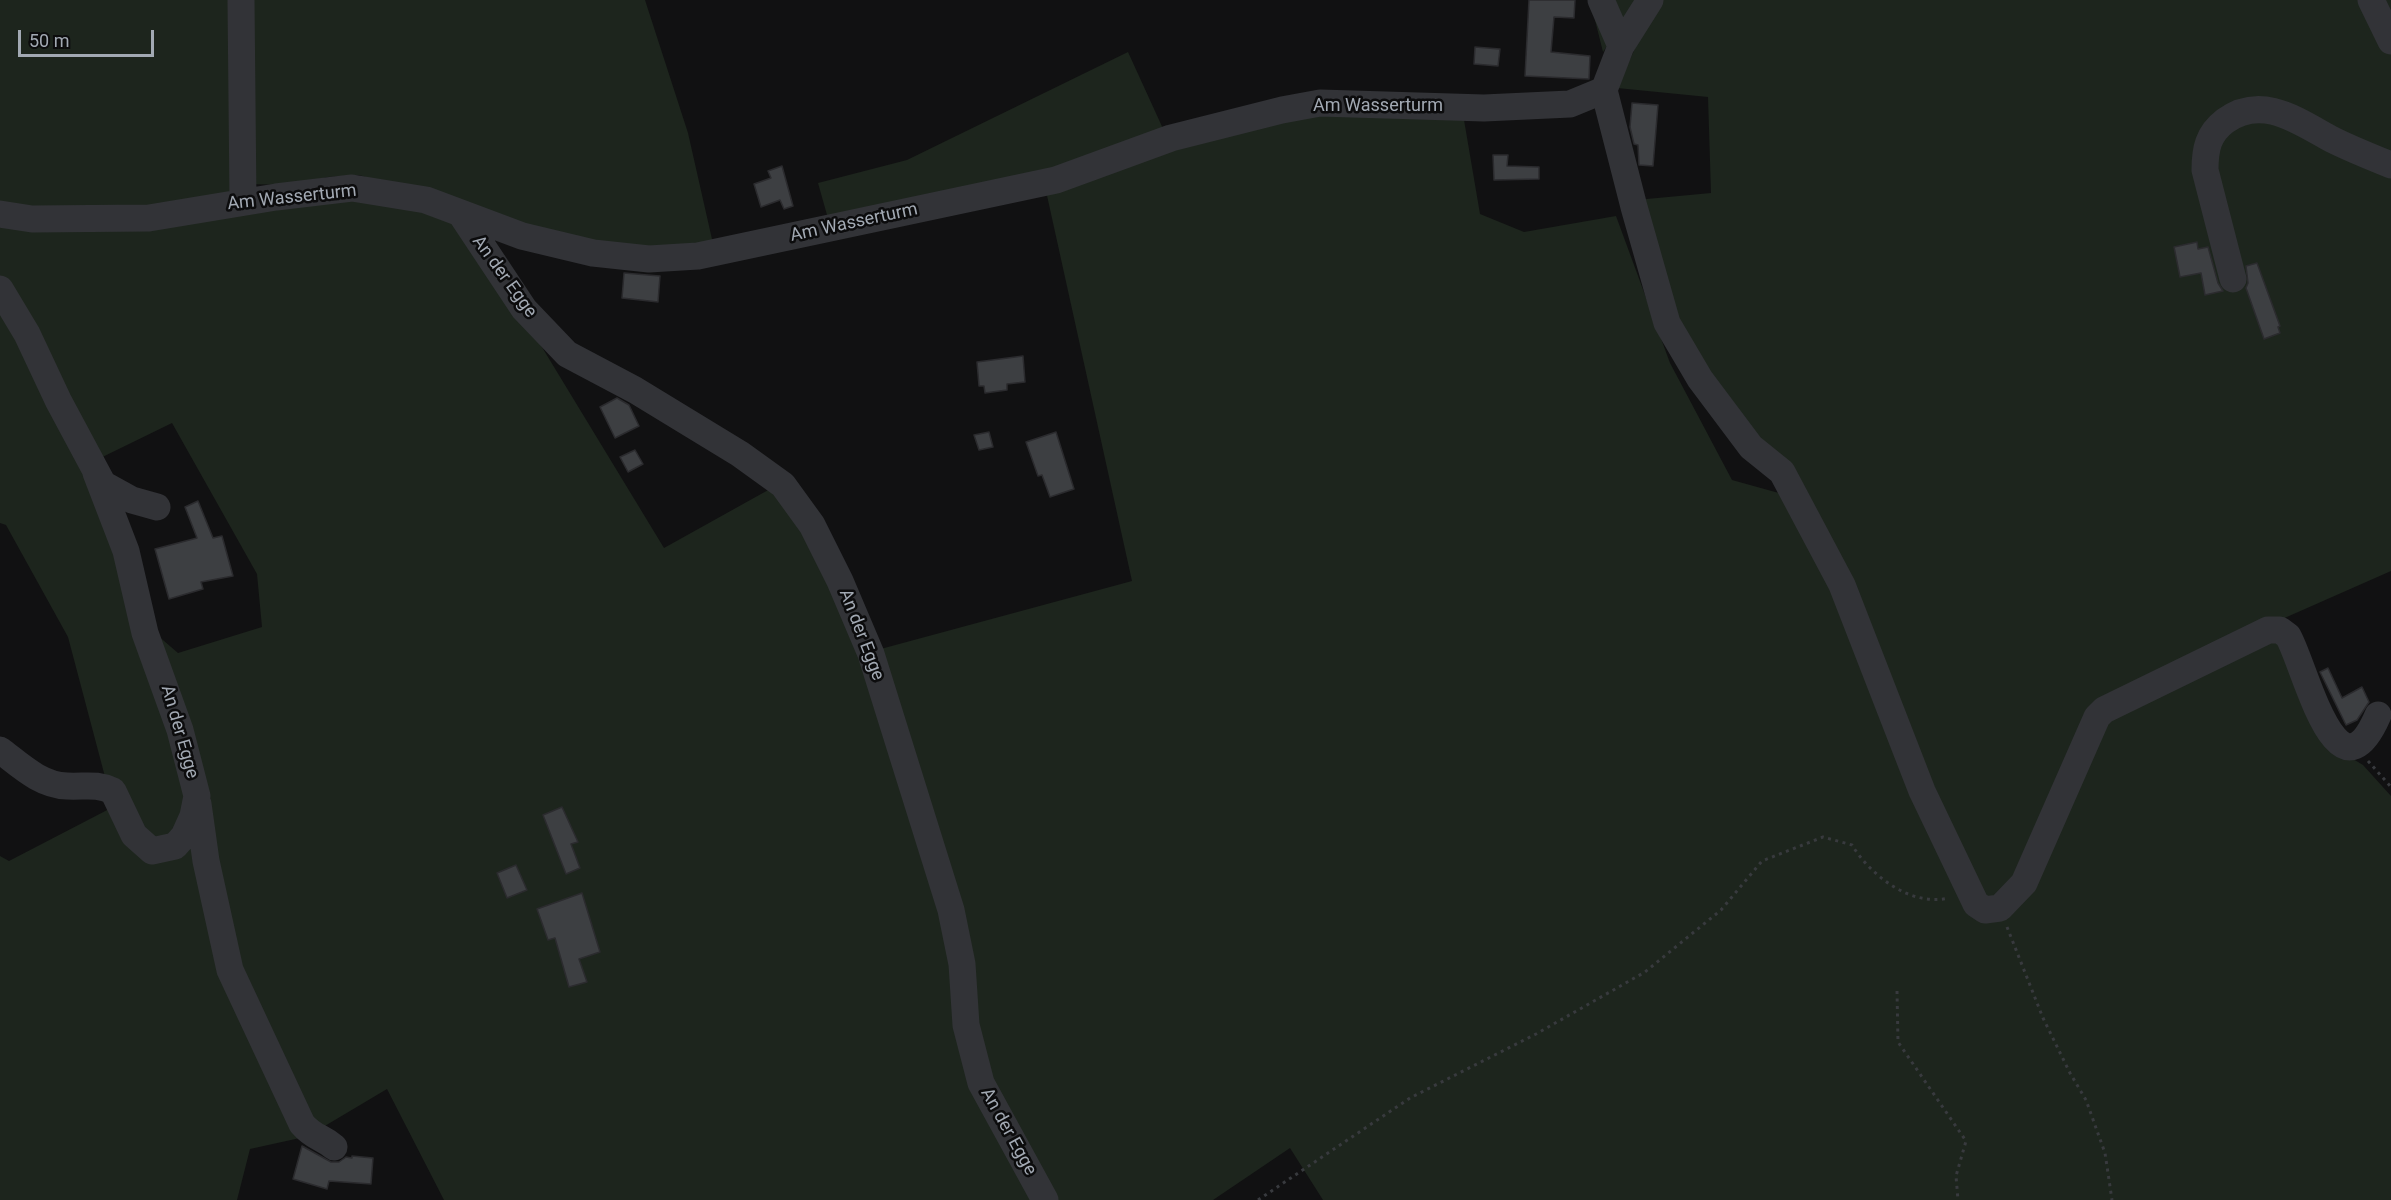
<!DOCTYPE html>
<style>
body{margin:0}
#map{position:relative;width:2391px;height:1200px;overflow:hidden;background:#111112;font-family:Roboto,sans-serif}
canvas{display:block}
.scale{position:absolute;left:18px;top:30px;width:136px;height:27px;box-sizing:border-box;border:3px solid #a2a9b3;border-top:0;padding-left:8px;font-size:18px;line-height:21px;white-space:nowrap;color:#a2a9b3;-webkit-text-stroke:4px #0c0c0d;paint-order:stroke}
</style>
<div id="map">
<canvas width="2391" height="1200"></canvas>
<div class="scale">50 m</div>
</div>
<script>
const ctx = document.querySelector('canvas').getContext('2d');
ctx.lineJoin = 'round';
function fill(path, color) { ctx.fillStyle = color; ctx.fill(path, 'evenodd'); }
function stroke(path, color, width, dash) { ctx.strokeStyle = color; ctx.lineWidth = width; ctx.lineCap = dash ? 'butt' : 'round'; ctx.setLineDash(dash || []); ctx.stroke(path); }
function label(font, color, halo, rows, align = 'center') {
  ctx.font = font + ' Roboto,sans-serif'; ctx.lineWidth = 5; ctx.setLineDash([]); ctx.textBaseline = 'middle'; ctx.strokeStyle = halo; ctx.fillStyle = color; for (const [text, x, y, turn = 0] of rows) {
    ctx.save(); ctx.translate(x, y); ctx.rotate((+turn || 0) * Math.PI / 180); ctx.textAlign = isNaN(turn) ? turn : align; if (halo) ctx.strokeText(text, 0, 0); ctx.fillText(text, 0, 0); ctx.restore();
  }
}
const green = new Path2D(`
 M0 0H232L238 198 154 212 0 208Z
 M248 0H645L688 133 714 248 595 245 359 175 328 177 290 185 246 184Z
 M1590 0H1638L1603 52Z
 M1663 0H2391V571L2280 620 2333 747 2363 765 2391 796V1200H1323L1290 1148 1213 1200H1053L996 1102 877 650 1132 581 1046 191 1192 138 1358 108 1463 114 1480 214 1524 232 1616 216 1670 363 1732 480 1804 500 1693 360 1636 200 1711 193 1708 97 1617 88 1651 13Z
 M1128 52 1165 133 1058 172 829 222 818 183 907 160Z
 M352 192 471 222 520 311 664 548 788 479 867 652 948 911 961 1019 1039 1200H444L387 1089 313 1133 211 913 300 1138 250 1149 237 1200H0V856L9 861 113 807 68 637 6 525 0 523V220ZM172 423 257 574 262 627 178 653 134 615 84 466Z`);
const building = new Path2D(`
 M1529 0H1575L1574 18 1554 17 1551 52 1590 56 1589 79 1525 76Z
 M1475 47 1500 49 1498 66 1474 64Z
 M1632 103 1658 105 1653 166 1639 165 1638 145 1634 144 1630 127Z
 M1493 155H1508L1507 166 1539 167V179L1494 180Z
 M782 166 793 206 784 209 780 200 761 207 754 184 771 178 768 171Z
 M2197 242 2198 249 2208 247 2218 283 2223 291 2205 295 2201 273 2180 277 2174 247Z
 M2257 263 2280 326 2278 327 2280 333 2264 339 2246 288 2248 283 2246 266Z
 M624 273 660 276 658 302 622 298Z
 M1023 356 1025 382 1007 384V390L985 393 984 386H979L977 362Z
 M617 398 629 405 639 426 615 438 600 407Z
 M989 432 993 447 979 450 974 435Z
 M1056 432 1074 489 1050 497 1042 475 1038 476 1026 442Z
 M635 450 643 464 628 472 620 457Z
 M198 501 213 538 222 536 233 576 201 582 203 589 169 599 155 549 197 538 185 507Z
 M2328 668 2342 698 2362 687 2369 702 2357 720 2346 725 2320 672Z
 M562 807 578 842 571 844 580 868 566 874 543 815Z
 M516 865 527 890 507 898 497 873Z
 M582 893 600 952 579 959 587 982 569 987 555 938 548 940 537 909Z
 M302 1146 331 1162H339L346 1157 352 1158V1156L373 1158 371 1184 329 1181 327 1189 293 1179Z`);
const path = new Path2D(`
 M2368 761 2391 787
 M2007 927 2043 1018 2070 1073 2086 1100 2105 1153 2112 1200
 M1897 991 1898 1042 1966 1141 1956 1176 1958 1200
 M1258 1200 1410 1098 1536 1034 1645 972 1721 910 1762 861 1823 837 1852 845C1871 876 1911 907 1949 898`);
const minor = new Path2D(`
 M241 0 243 202
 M1601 0 1621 46
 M2371 0 2391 41
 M1604 90 1634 207 1667 323 1700 379 1751 447 1782 472 1842 585 1922 791 1976 904 1985 910 2000 908 2024 883 2097 717 2104 710 2268 630H2280L2288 636C2305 665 2337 810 2378 715
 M0 214 32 219 149 218 276 197 352 188 426 200 522 236 593 253 649 259 698 256 1056 180 1171 138 1282 110 1320 103 1484 108 1570 104 1604 90 1621 46 1650 0
 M461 214 524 309 567 354 635 390 740 454 783 485 812 525 840 581 871 654 951 910 962 964 966 1025 981 1083 1045 1200
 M2233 279 2205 170C2205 149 2208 134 2225 121 2262 94 2298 121 2331 139 2351 149 2371 157 2391 165
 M0 289 27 334 58 400 103 484 132 500 157 507
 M0 750C20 765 40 785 67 786 85 787 96 783 113 791L134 835 152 851 175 846 184 836 193 816 197 796 180 730 145 633 126 551 96 473
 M198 804 206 861 230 970 302 1124C314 1138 321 1136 334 1147`);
const streetNames = [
 ["Am Wasserturm",1378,106],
 ["Am Wasserturm",292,198,-6],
 ["Am Wasserturm",854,223,-12],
 ["An der Egge",504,277,54],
 ["An der Egge",861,635,69],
 ["An der Egge",179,732,74],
 ["An der Egge",1008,1132,61]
];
fill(green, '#1d251d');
fill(building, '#3d3f42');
stroke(building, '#2b2b2e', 1.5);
stroke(path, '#383a3e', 3, [3, 4.5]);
stroke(minor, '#323337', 27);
label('18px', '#a2a9b3', '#0c0c0d', streetNames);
</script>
